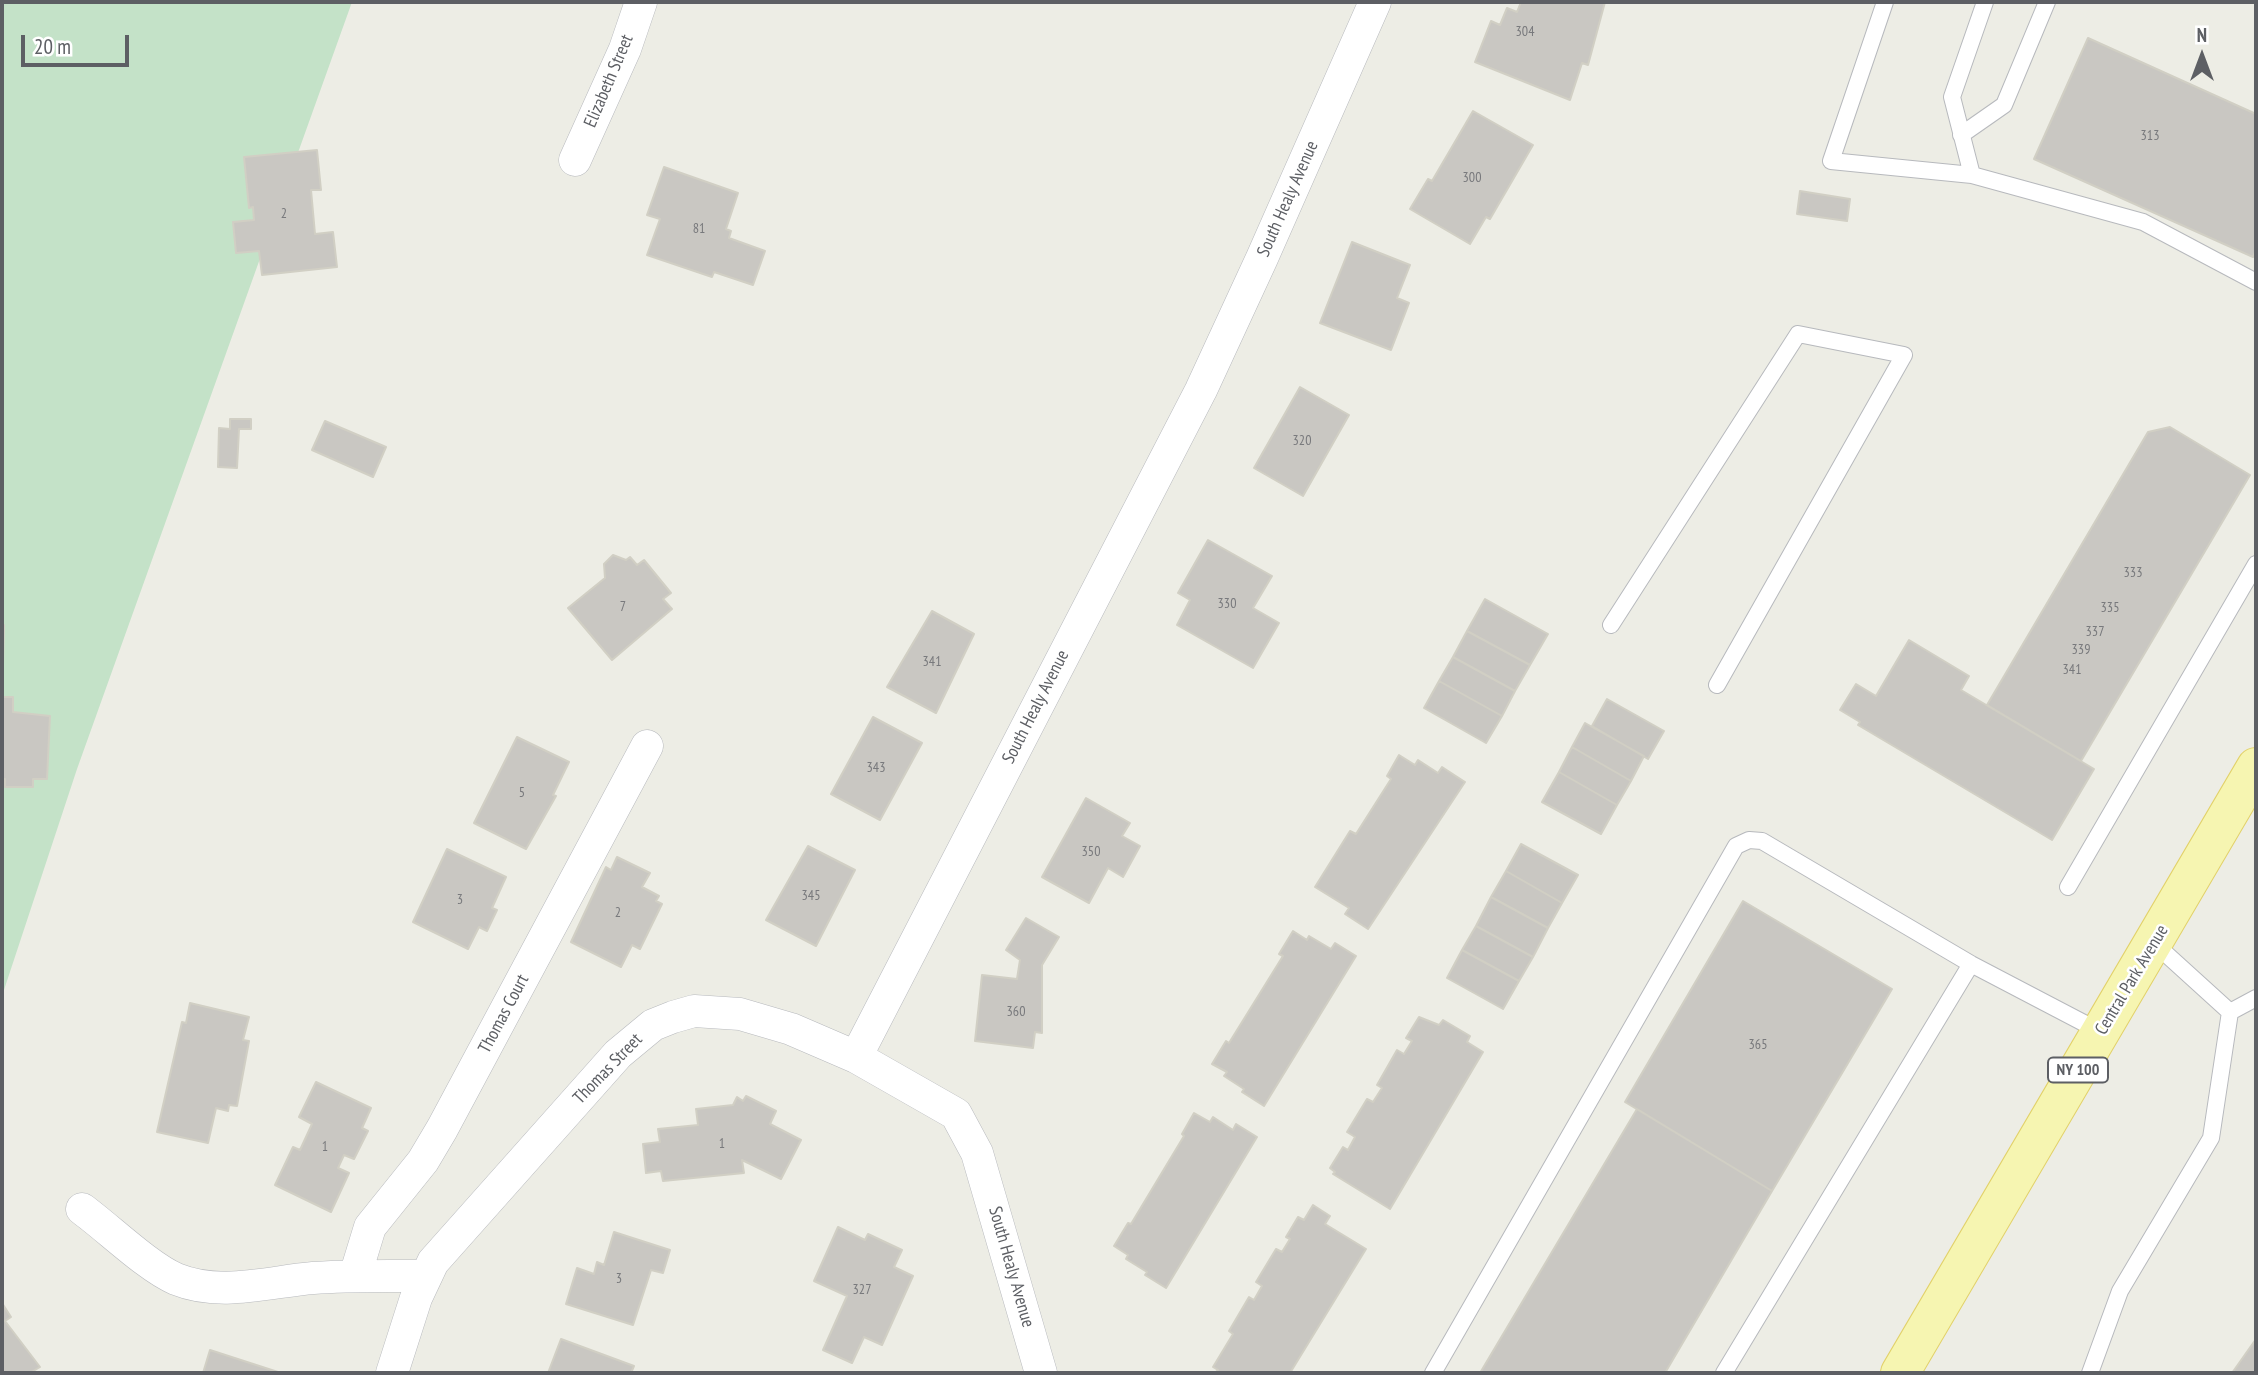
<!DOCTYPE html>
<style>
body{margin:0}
#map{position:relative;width:2258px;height:1375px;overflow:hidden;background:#edede5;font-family:"PT Sans Narrow",sans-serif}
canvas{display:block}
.frame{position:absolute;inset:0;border:4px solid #5d5f64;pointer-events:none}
.north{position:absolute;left:2167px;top:21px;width:70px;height:70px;-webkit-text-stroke:5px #fff;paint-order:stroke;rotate:0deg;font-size:19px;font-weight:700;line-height:28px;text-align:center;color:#5d5f64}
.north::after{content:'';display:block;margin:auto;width:24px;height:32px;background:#5d5f64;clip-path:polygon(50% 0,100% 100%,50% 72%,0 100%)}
.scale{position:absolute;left:21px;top:35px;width:108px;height:32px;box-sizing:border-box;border:4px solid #5d5f64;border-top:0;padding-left:9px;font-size:21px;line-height:24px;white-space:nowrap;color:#5d5f64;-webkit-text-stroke:5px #fff;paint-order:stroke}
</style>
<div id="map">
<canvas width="2258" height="1375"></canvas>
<div class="frame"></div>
<div class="north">N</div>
<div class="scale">20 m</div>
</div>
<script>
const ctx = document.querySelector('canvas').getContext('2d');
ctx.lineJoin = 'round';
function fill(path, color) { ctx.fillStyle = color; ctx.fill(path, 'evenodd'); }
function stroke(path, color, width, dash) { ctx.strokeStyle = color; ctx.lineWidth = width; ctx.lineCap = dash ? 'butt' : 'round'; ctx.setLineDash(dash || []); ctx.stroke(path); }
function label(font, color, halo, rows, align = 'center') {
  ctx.font = font + ' "PT Sans Narrow",sans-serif'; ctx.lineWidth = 5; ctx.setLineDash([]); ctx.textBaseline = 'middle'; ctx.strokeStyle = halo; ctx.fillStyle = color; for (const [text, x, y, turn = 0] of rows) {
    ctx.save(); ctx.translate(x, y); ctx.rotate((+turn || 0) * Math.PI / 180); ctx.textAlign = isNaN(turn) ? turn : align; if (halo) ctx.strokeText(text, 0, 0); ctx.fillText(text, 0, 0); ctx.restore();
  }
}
const green = new Path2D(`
 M2 2H352L77 769 2 996Z`);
const building = new Path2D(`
 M1521 2H1605L1588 65 1582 63 1570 100 1475 62 1491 21 1500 25 1507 8 1517 12Z
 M2088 38 2256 114V250L2253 257 2034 159Z
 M1473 111 1533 145 1490 219 1486 217 1470 244 1410 209 1428 179 1432 181Z
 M317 150 321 190H311L315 234 333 232 337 267 262 275 259 251 236 253 233 222 254 220 253 207 249 208 244 157Z
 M664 167 738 193 726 229 731 231 729 238 765 251 753 285 714 272 712 277 647 255 660 219 647 215Z
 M1800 191 1850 199 1847 221 1797 214Z
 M1352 242 1410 265 1397 298 1409 303 1391 350 1320 323Z
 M1300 387 1349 415 1303 496 1254 468Z
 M230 419H251V429H239L237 468 218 467 219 428 230 429Z
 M325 421 386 447 373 477 312 450Z
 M2170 427 2250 475 2081 761 1987 705 2148 432Z
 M1208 540 1272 576 1253 608 1279 623 1253 668 1177 625 1190 600 1178 593Z
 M613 555 626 560 630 557 637 565 644 560 671 593 663 599 672 609 612 660 568 608 605 578 604 564Z
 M1485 599 1548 634 1530 665 1467 631Z
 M932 611 974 634 936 713 887 687Z
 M2 625H4L3 666H2Z
 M1467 631 1530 665 1515 691 1453 657Z
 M1909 640 1969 676 1961 690 2094 769 2052 840 1858 725 1860 722 1840 710 1856 684 1876 696Z
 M1453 657 1515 691 1502 716 1439 681Z
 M1439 681 1502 716 1486 743 1424 708Z
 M2 697H13V712L50 716 47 779H33V787H5V779H2Z
 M1607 699 1664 731 1648 759 1592 726Z
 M873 717 922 743 880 820 831 794Z
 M1585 723 1644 756 1631 781 1572 747Z
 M517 737 569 762 553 795 556 796 526 849 474 823Z
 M1572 747 1631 781 1617 805 1559 772Z
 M1399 755 1415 765 1418 760 1438 773 1442 767 1465 782 1368 929 1345 914 1349 908 1315 887 1350 831 1356 834 1391 779 1387 776Z
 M1559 772 1617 805 1601 834 1542 802Z
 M1086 798 1130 823 1122 836 1140 846 1123 877 1108 868 1089 903 1042 877Z
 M1521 844 1578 875 1562 903 1506 871Z
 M808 846 855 870 816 946 766 920Z
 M447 849 506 877 492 908 497 910 487 931 479 927 468 949 413 922Z
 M617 857 650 873 642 887 659 896 656 901 662 904 640 949 632 945 621 967 571 942 606 867 611 870Z
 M1506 871 1562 903 1548 928 1491 897Z
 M1491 897 1548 928 1533 957 1476 926Z
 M1743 901 1892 989 1772 1191 1625 1102Z
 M1026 918 1059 937 1042 965V1033L1035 1032 1033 1048 975 1041 982 975 1017 979 1020 960 1006 950Z
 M1476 926 1533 957 1519 981 1462 950Z
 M1293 931 1307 940 1309 936 1331 949 1335 943 1356 956 1264 1106 1242 1092 1244 1089 1224 1076 1227 1072 1212 1064 1226 1041 1229 1043 1283 956 1279 954Z
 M1462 950 1519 981 1503 1009 1447 978Z
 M190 1003 249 1017 243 1040 249 1041 237 1106 229 1105 228 1111 216 1108 208 1143 157 1132 182 1022 186 1023Z
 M1419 1017 1439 1025 1443 1020 1470 1036 1467 1042 1483 1052 1390 1209 1333 1174 1335 1172 1330 1168 1343 1147 1348 1150 1355 1137 1347 1132 1367 1099 1373 1102 1382 1088 1377 1085 1397 1050 1404 1054 1412 1041 1406 1038Z
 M316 1082 371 1108 362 1128 368 1131 354 1159 344 1155 338 1168 349 1173 331 1212 275 1185 293 1147 300 1150 312 1124 299 1117Z
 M746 1096 776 1111 770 1124 801 1140 781 1179 742 1160 744 1173 663 1181 661 1171 646 1173 643 1144 660 1142 658 1129 698 1125 696 1109 733 1105 737 1097 743 1101Z
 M1637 1109 1772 1191 1665 1373H1480Z
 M1194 1113 1210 1122 1213 1117 1233 1130 1236 1124 1257 1137 1166 1288 1145 1275 1147 1272 1126 1259 1128 1255 1114 1246 1128 1223 1131 1224 1184 1136 1182 1134Z
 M1313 1205 1330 1216 1325 1224 1366 1249 1290 1373H1215L1218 1370 1213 1367 1233 1334 1229 1331 1249 1297 1254 1300 1262 1286 1256 1282 1276 1249 1282 1252 1290 1239 1286 1237 1298 1217 1304 1220Z
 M838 1227 865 1240 868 1234 902 1250 894 1267 913 1276 882 1345 864 1337 852 1363 823 1350 847 1296 814 1281Z
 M614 1232 670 1250 663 1273 651 1270 633 1325 566 1304 577 1268 594 1274 597 1262 604 1265Z
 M2 1303 11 1317 5 1321 40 1367 30 1373H2Z
 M561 1339 634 1366 631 1373H548Z
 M2256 1339V1373H2232Z
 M210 1350 281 1373H203Z`);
const lane = new Path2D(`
 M1885 2 1831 161 1972 175 2143 222 2256 282
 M1961 135 2004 105 2047 2
 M1972 175 1952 97 1985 2
 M1611 625 1798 334 1904 355 1717 685
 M2068 887 2256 564
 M2230 1012 2256 998
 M1433 1373 1736 846 1749 840 1762 841 1971 964 2101 1032
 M1724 1373 1971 964
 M2090 1373 2120 1291 2211 1138 2230 1012 2154 943`);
const street = new Path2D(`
 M575 160 625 49 641 2
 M856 1057 1201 390 1262 258 1375 2
 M82 1209C108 1228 148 1267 176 1279 220 1297 268 1282 313 1278 350 1275 388 1276 425 1276
 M355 1276 370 1227 423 1161 442 1129 647 746
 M392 1373 416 1298 433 1262 618 1054 653 1025 673 1017 694 1011 740 1014 791 1029 856 1057 956 1114 977 1153 1041 1373`);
const primary = new Path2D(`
 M1900 1373 2256 767`);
const numberNames = [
 ["304",1525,32],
 ["313",2150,136],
 ["300",1472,178],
 ["2",284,214],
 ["81",699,229],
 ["320",1302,441],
 ["333",2133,573],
 ["330",1227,604],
 ["7",623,607],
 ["335",2110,608],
 ["337",2095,632],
 ["339",2081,650],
 ["341",932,662],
 ["341",2072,670],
 ["343",876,768],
 ["5",522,793],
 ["350",1091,852],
 ["345",811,896],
 ["3",460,900],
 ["2",618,913],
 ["360",1016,1012],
 ["365",1758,1045],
 ["1",722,1144],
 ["1",325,1147],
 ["3",619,1279],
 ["327",862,1290]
];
const shields = [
 [2078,1070,60]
];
const shieldNames = [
 ["NY 100",2078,1070]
];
const streetNames = [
 ["Elizabeth Street",609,81,-67],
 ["South Healy Avenue",1288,199,-66],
 ["South Healy Avenue",1036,707,-63],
 ["Central Park Avenue",2132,980,-59],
 ["Thomas Court",504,1014,-62],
 ["Thomas Street",608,1069,-46],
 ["South Healy Avenue",1011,1267,74]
];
fill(green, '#c4e2c8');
fill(building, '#c9c7c2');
stroke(building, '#d1cfc4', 2);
stroke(lane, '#b7b9bd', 18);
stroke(street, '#b7b9bd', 33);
stroke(primary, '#e2d169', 40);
stroke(lane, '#fff', 16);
stroke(street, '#fff', 32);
stroke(primary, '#f6f5b1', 38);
label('14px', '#78797c', null, numberNames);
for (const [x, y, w] of shields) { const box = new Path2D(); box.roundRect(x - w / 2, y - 12.5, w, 25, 5); ctx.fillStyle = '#fff'; ctx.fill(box); stroke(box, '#5d5f64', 2); }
label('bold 16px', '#5d5f64', null, shieldNames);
label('18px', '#5d5f64', '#fff', streetNames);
</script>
